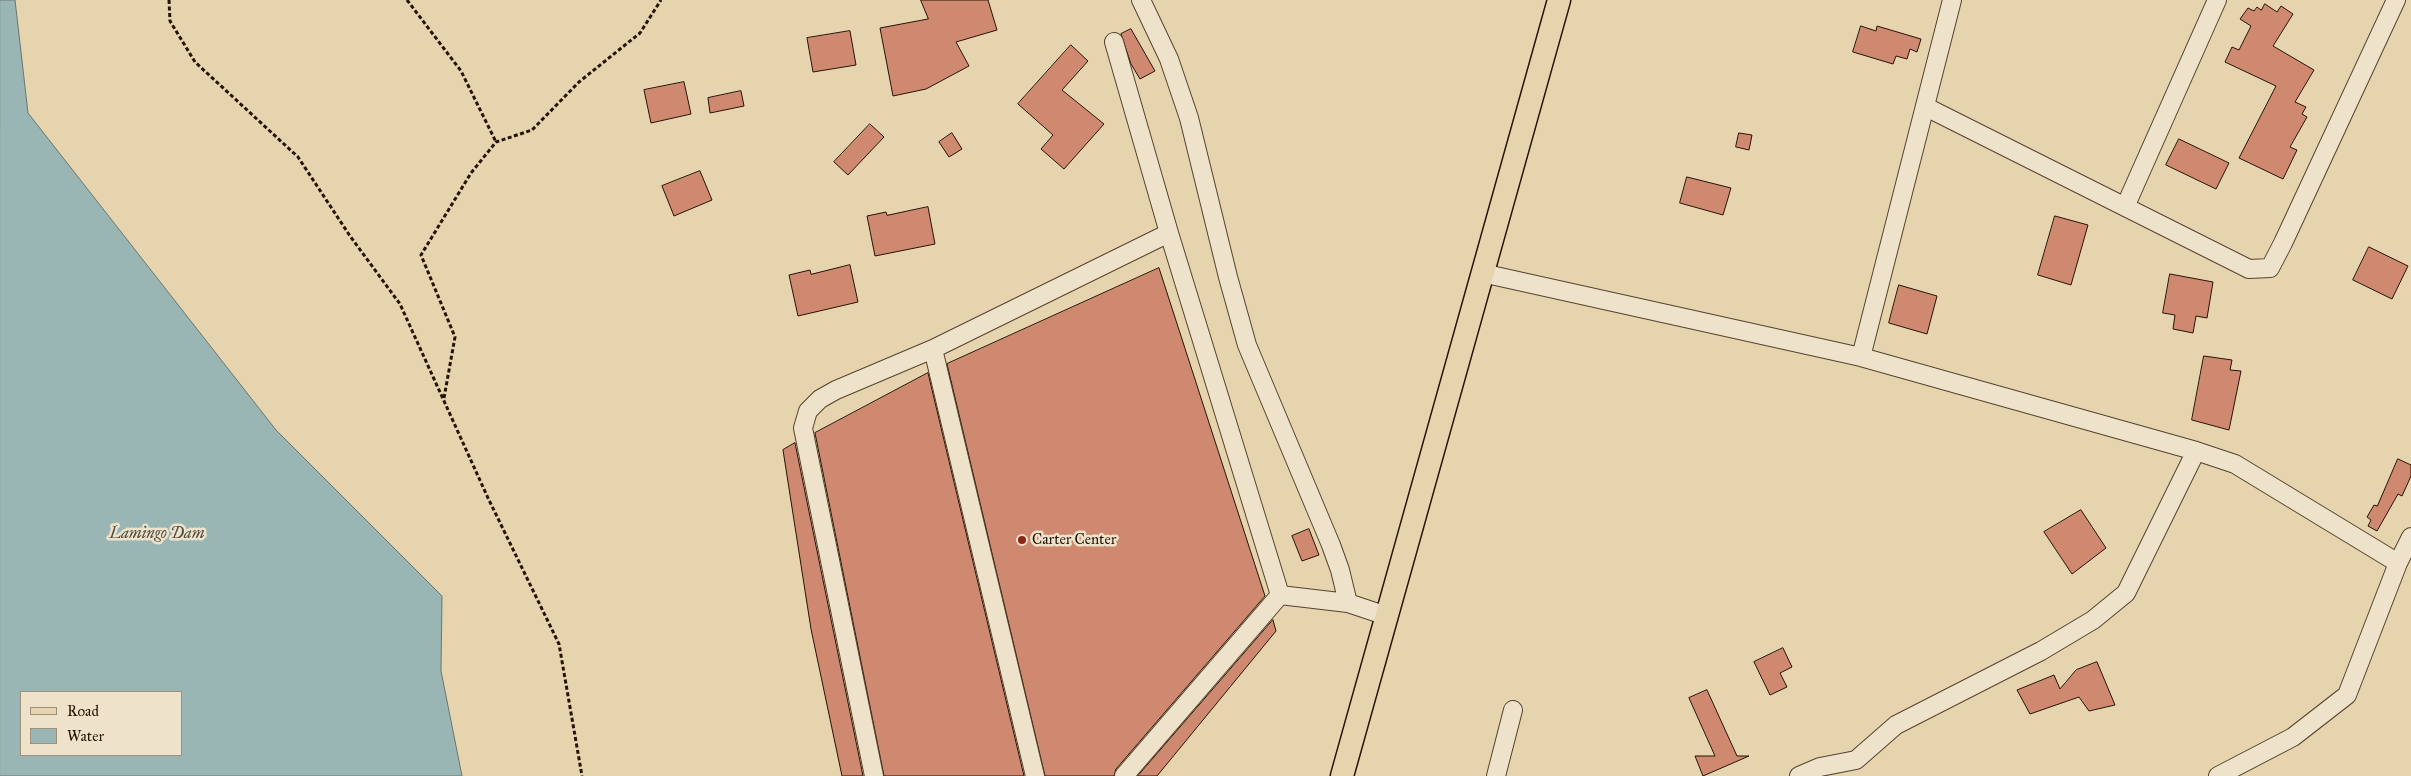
<!DOCTYPE html>
<style>
body{margin:0}
#map{position:relative;width:2411px;height:776px;overflow:hidden;background:#e5d4ad;font-family:"IM FELL Great Primer",serif}
canvas{display:block}
.legend{position:absolute;left:20px;top:691px;width:162px;height:65px;box-sizing:border-box;background:#eee3ca;border:1px solid #9e907b;margin:0;padding:6px 9px;list-style:none;font-size:15px;color:#271304}
.legend li{display:flex;align-items:center;gap:10px;height:25px}
.legend b{width:25px;border:1px solid #9e907b}
</style>
<div id="map">
<canvas width="2411" height="776"></canvas>
<ul class="legend">
<li><b style="height:6px;background:#e5d4ad"></b>Road</li>
<li><b style="height:14px;background:#99b6b4"></b>Water</li>
</ul>
</div>
<script>
const ctx = document.querySelector('canvas').getContext('2d');
ctx.lineJoin = 'round';
function fill(path, color) { ctx.fillStyle = color; ctx.fill(path, 'evenodd'); }
function stroke(path, color, width, dash) { ctx.strokeStyle = color; ctx.lineWidth = width; ctx.lineCap = dash ? 'butt' : 'round'; ctx.setLineDash(dash || []); ctx.stroke(path); }
function label(font, color, halo, rows, align = 'center') {
  ctx.font = font + ' "IM FELL Great Primer",serif'; ctx.lineWidth = 5; ctx.setLineDash([]); ctx.textBaseline = 'middle'; ctx.strokeStyle = halo; ctx.fillStyle = color; for (const [text, x, y, turn = 0] of rows) {
    ctx.save(); ctx.translate(x, y); ctx.rotate((+turn || 0) * Math.PI / 180); ctx.textAlign = isNaN(turn) ? turn : align; if (halo) ctx.strokeText(text, 0, 0); ctx.fillText(text, 0, 0); ctx.restore();
  }
}
const water = new Path2D(`
 M0 0H15L28 113 276 430 442 596 441 671 462 776H0ZM21 692H181V755H21Z`);
const building = new Path2D(`
 M921 0H988L997 30 956 42 969 66 926 89 893 96 880 28 928 19Z
 M2265 4 2277 12 2281 6 2293 14 2273 46 2314 70 2295 102 2306 107 2302 114 2307 117 2290 147 2297 150 2283 179 2239 158 2276 86 2225 62 2232 47 2239 50 2251 26 2240 19 2248 8 2254 11 2257 7 2261 10Z
 M1861 26 1876 31 1877 26 1921 39 1917 52 1910 49 1907 59 1896 56 1893 64 1853 52Z
 M1131 29 1155 71 1140 79 1131 64 1121 34Z
 M850 31 856 65 813 72 807 38Z
 M1071 45 1088 61 1062 90 1104 124 1064 169 1041 149 1053 135 1018 104Z
 M684 82 691 114 651 123 644 90Z
 M741 91 744 106 710 113 708 98Z
 M870 124 884 137 848 175 834 162Z
 M952 133 962 149 949 157 939 142Z
 M1739 133 1752 135 1749 150 1736 147Z
 M2179 139 2229 163 2216 189 2166 165Z
 M700 171 712 200 674 216 662 186Z
 M1687 177 1731 188 1723 215 1680 203Z
 M928 207 935 244 875 256 867 216 886 212 887 215Z
 M2055 216 2088 225 2071 285 2038 275Z
 M2369 247 2408 266 2392 299 2353 280Z
 M850 265 858 302 798 316 789 275 810 270 811 274Z
 M1159 268 1265 596 1116 769 1114 776H1045L947 364Z
 M2170 274 2213 282 2207 318 2196 316 2193 333 2173 329 2175 315 2163 313Z
 M1899 285 1937 296 1927 334 1889 323Z
 M2204 356 2232 360 2230 370 2241 371 2229 430 2192 420Z
 M928 373 1024 776H884L815 433Z
 M795 443 863 776H842L811 629 783 450Z
 M2398 459 2411 465V476L2402 496 2398 494 2377 531 2368 526 2371 520 2367 517 2374 505 2377 506Z
 M2081 510 2106 548 2072 574 2044 532Z
 M1309 529 1319 555 1302 561 1292 536Z
 M1273 620 1276 631 1157 776H1138Z
 M1783 648 1792 667 1780 673 1787 687 1770 695 1754 662Z
 M2097 662 2115 705 2089 711 2079 697 2030 714 2017 690 2054 675 2060 689 2076 670Z
 M1707 690 1737 756H1749L1703 776 1695 756H1715L1689 698Z`);
const path = new Path2D(`
 M169 0 170 21 195 62 298 157 350 236 400 304 488 498 559 644 582 776
 M407 0 461 71 496 142
 M444 398 455 337 421 255 471 173 496 142 532 130 579 82 640 33 661 0`);
const minor = new Path2D(`
 M1141 0 1169 59 1189 118 1228 277 1247 345 1331 545 1340 570 1348 603 1387 616
 M1114 42 1169 233 1280 595
 M1926 107 2249 269 2270 268 2283 243 2396 0
 M2125 207 2217 0
 M1482 273 1861 357 2196 451 2235 464 2398 563
 M933 349 1035 776
 M1861 357 1952 0
 M874 776 803 428 808 411 820 399 836 390 933 349 1169 233
 M1124 776 1280 595 1348 603
 M1496 776 1513 710
 M1799 776 1820 767 1856 760 1896 725 2041 651 2093 620 2126 593 2196 451
 M2218 776 2293 737 2347 695 2398 563 2411 537`);
const major = new Path2D(`
 M1342 776 1559 0`);
const markers = [
 [1022,540,5,"#8f2418"]
];
const poiNames = [
 ["Carter Center",1032,540]
];
const waterNames = [
 ["Lamingo Dam",157,534]
];
fill(water, '#99b6b4');
stroke(water, '#6b756e', 1);
fill(building, '#cf8971');
stroke(building, '#271304', 1);
stroke(minor, '#56432e', 20);
stroke(major, '#271304', 25);
stroke(path, '#271304', 3, [4, 2.5]);
stroke(minor, '#eee3ca', 18);
stroke(major, '#e5d4ad', 22);
for (const [x, y, r, color] of markers) { const dot = new Path2D(); dot.arc(x, y, r, 0, 2 * Math.PI); ctx.fillStyle = color; ctx.fill(dot); stroke(dot, '#eee3ca', 2); }
label('15px', '#271304', '#eee3ca', poiNames, 'left');
label('italic 16px', '#4f4c42', '#eee3ca', waterNames);
</script>
